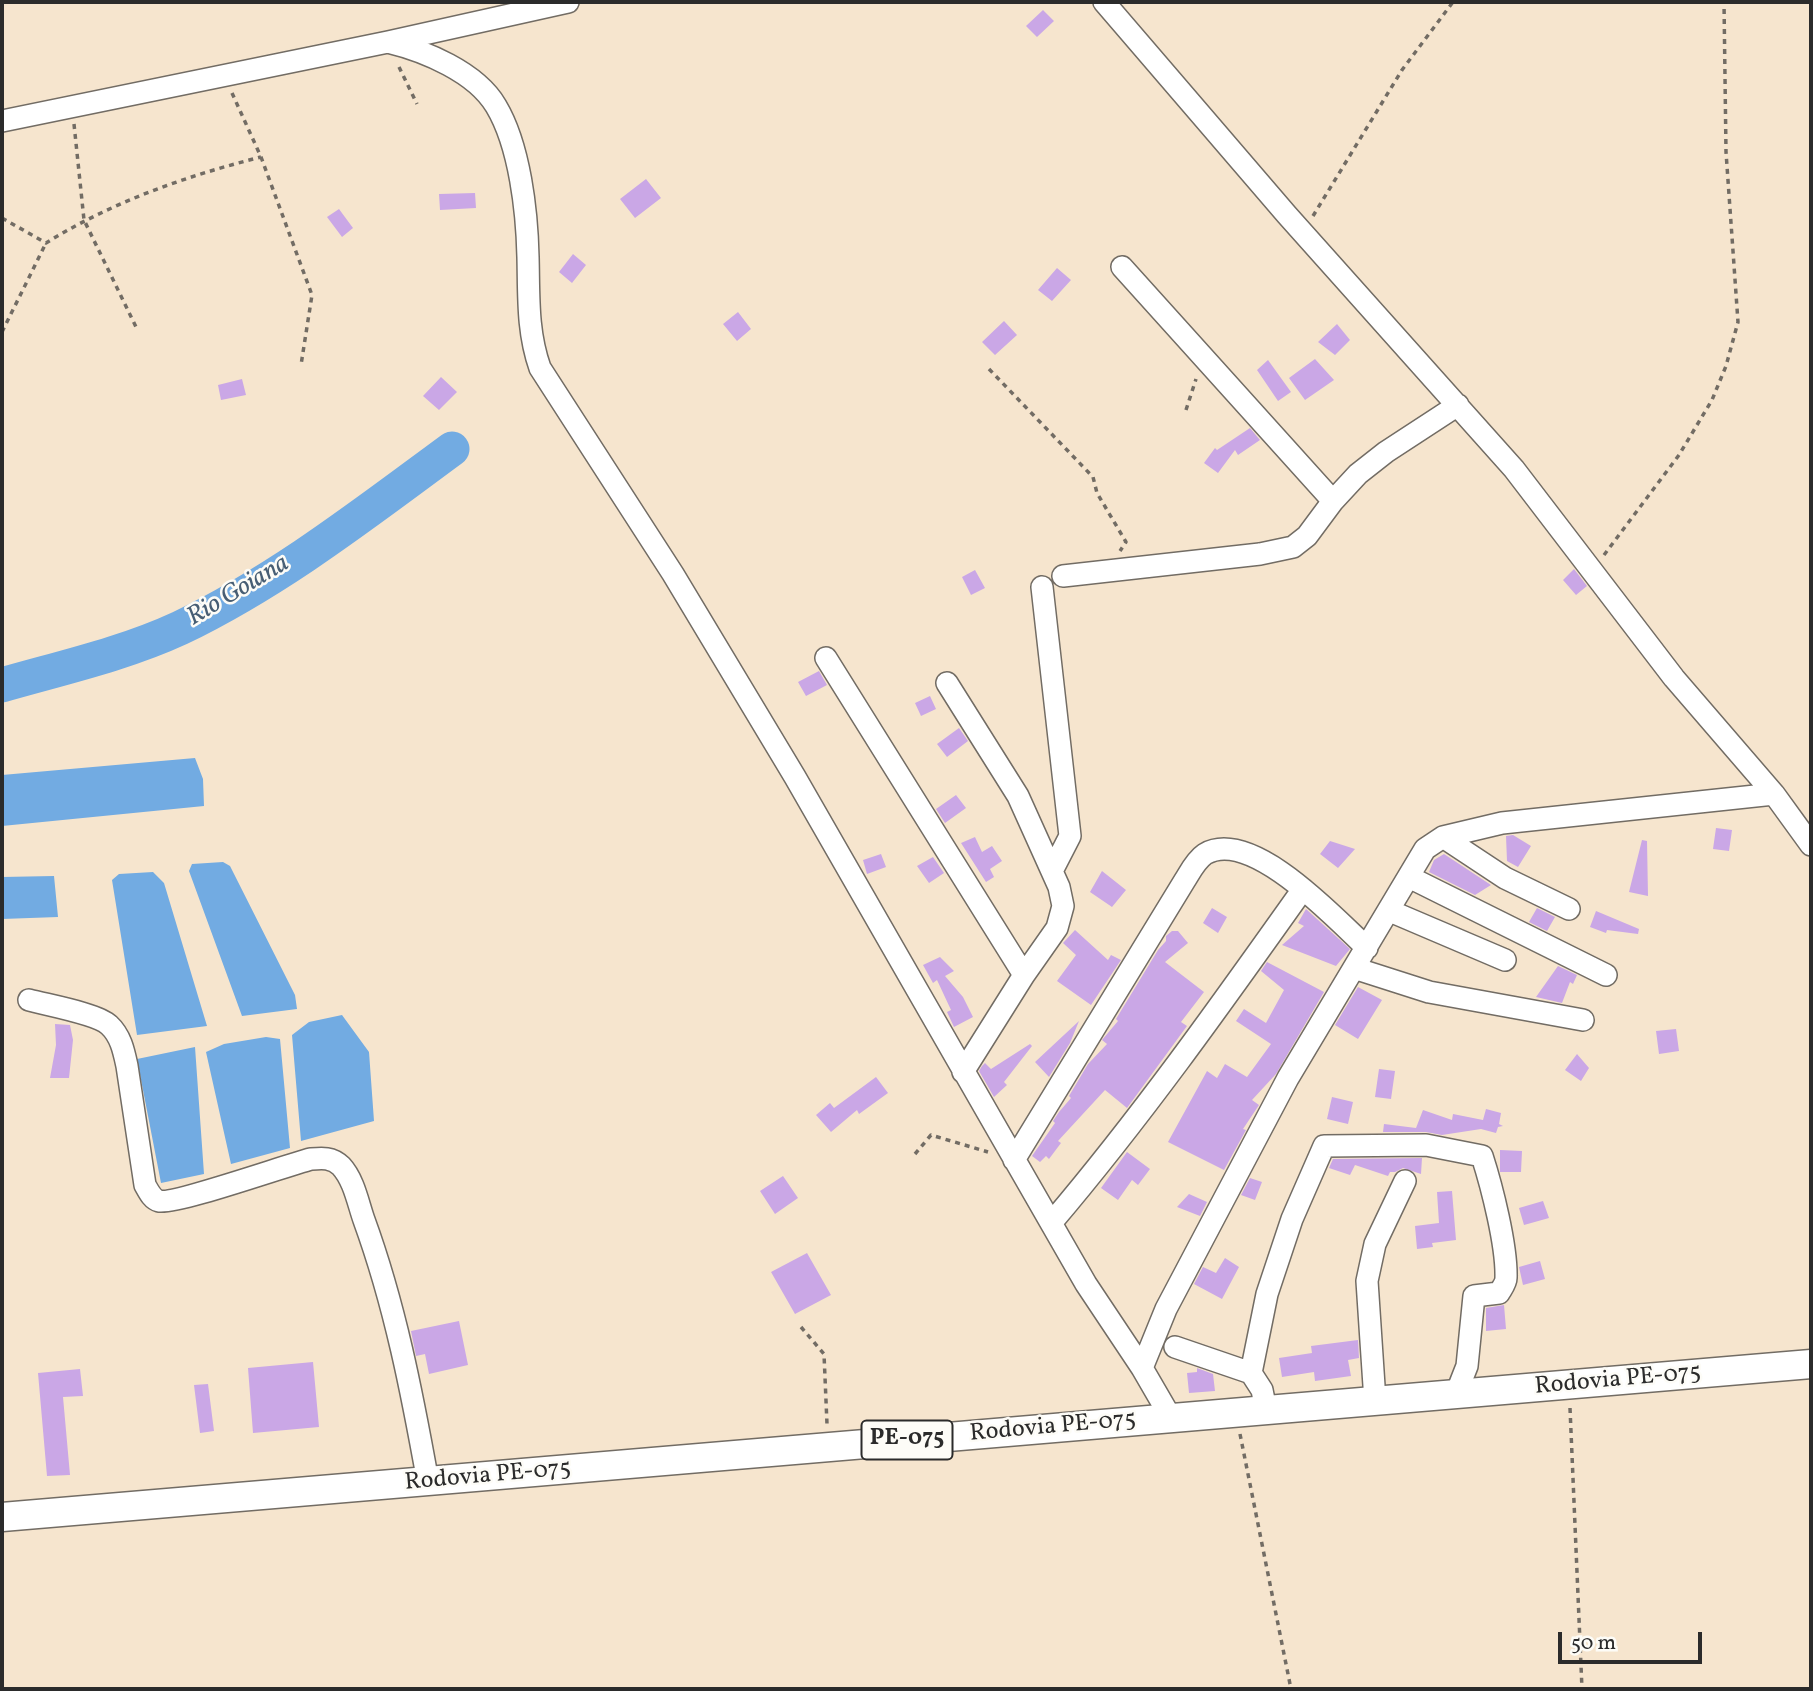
<!DOCTYPE html>
<style>
body{margin:0}
#map{position:relative;width:1813px;height:1691px;overflow:hidden;background:#f6e5ce;font-family:Vollkorn,serif}
canvas{display:block}
.frame{position:absolute;inset:0;border:4px solid #2b2b2b;pointer-events:none}
.scale{position:absolute;left:1558px;top:1632px;width:144px;height:32px;box-sizing:border-box;border:4px solid #2b2b2b;border-top:0;padding-left:9px;font-size:21px;line-height:24px;white-space:nowrap;color:#2b2b2b;-webkit-text-stroke:5px #fdfcf7;paint-order:stroke}
</style>
<div id="map">
<canvas width="1813" height="1691"></canvas>
<div class="frame"></div>
<div class="scale">50 m</div>
</div>
<script>
const ctx = document.querySelector('canvas').getContext('2d');
ctx.lineJoin = 'round';
function fill(path, color) { ctx.fillStyle = color; ctx.fill(path, 'evenodd'); }
function stroke(path, color, width, dash) { ctx.strokeStyle = color; ctx.lineWidth = width; ctx.lineCap = dash ? 'butt' : 'round'; ctx.setLineDash(dash || []); ctx.stroke(path); }
function label(font, color, halo, rows, align = 'center') {
  ctx.font = font + ' Vollkorn,serif'; ctx.lineWidth = 5; ctx.setLineDash([]); ctx.textBaseline = 'middle'; ctx.strokeStyle = halo; ctx.fillStyle = color; for (const [text, x, y, turn = 0] of rows) {
    ctx.save(); ctx.translate(x, y); ctx.rotate((+turn || 0) * Math.PI / 180); ctx.textAlign = isNaN(turn) ? turn : align; if (halo) ctx.strokeText(text, 0, 0); ctx.fillText(text, 0, 0); ctx.restore();
  }
}
const water = new Path2D(`
 M195 758 203 779 204 806 2 826V775Z
 M223 862 230 866 295 995 297 1009 242 1016 189 871 192 864Z
 M153 872 164 883 207 1026 137 1035 112 880 119 874Z
 M54 876 58 917 2 919V877Z
 M342 1015 369 1052 374 1121 301 1141 292 1035 309 1022Z
 M266 1037 280 1039 290 1148 231 1164 206 1052 224 1044Z
 M195 1047 204 1174 161 1183 137 1059Z`);
const river = new Path2D(`
 M2 685C61 668 124 654 180 628 278 581 365 513 452 449`);
const building = new Path2D(`
 M1043 10 1054 21 1037 37 1026 26Z
 M646 179 661 198 635 218 620 199Z
 M475 193 476 208 440 210 439 194Z
 M339 209 353 228 342 237 327 217Z
 M573 254 586 265 572 283 559 272Z
 M1057 268 1071 280 1052 301 1038 290Z
 M738 312 751 329 737 341 723 324Z
 M1004 321 1017 335 995 355 982 342Z
 M1337 324 1350 340 1335 355 1318 342Z
 M1315 359 1334 380 1305 400 1289 378Z
 M1268 360 1291 392 1278 401 1257 370Z
 M441 377 457 392 439 410 423 396Z
 M242 379 246 395 221 400 218 385Z
 M1250 428 1260 440 1238 455 1235 450 1218 473 1204 463 1215 448 1217 450Z
 M1574 569 1587 586 1576 595 1563 580Z
 M975 570 985 588 971 595 962 577Z
 M819 671 827 685 806 696 798 682Z
 M930 696 936 709 921 716 915 703Z
 M959 728 968 741 947 757 937 744Z
 M956 795 966 808 945 823 936 809Z
 M1716 828 1732 830 1729 851 1713 849Z
 M1513 835 1531 846 1518 867 1507 861 1506 836Z
 M975 837 982 852 992 846 1002 861 990 869 994 877 986 882 961 843Z
 M1642 840 1647 841 1648 896 1629 892Z
 M1330 841 1355 849 1338 868 1320 854Z
 M881 854 886 867 867 874 863 860Z
 M1444 854 1491 885 1475 895 1429 872 1434 860Z
 M933 857 944 873 929 883 917 866Z
 M1102 871 1126 890 1112 907 1090 892Z
 M1212 908 1227 917 1218 933 1203 923Z
 M1537 908 1555 917 1547 931 1529 922Z
 M1306 909 1350 949 1336 966 1282 945 1304 926 1298 923Z
 M1596 911 1639 929 1638 934 1607 930 1606 933 1590 927Z
 M1075 930 1108 960 1111 955 1121 960 1091 1005 1057 981 1076 955 1063 943Z
 M1172 931H1178L1188 943 1165 962 1204 992 1181 1022 1187 1026 1127 1108 1105 1090 1058 1141 1061 1143 1049 1159 1046 1156 1040 1162 1032 1156 1055 1123 1053 1121 1059 1112 1071 1098 1069 1096 1088 1064 1107 1044 1102 1040 1118 1021 1116 1019 1158 950 1166 941V936Z
 M940 957 954 971 945 976 963 997 973 1017 954 1027 947 1012 951 1010 937 980 933 983 923 965Z
 M1267 962 1324 992 1276 1074 1252 1100 1259 1105 1243 1129 1246 1130 1224 1170 1168 1142 1207 1071 1217 1078 1225 1064 1247 1077 1271 1044 1236 1021 1244 1009 1266 1023 1284 990 1261 971Z
 M1558 966 1577 975 1573 984 1570 982 1562 1003 1536 997Z
 M1358 987 1382 1000 1358 1039 1335 1025Z
 M1079 1021 1070 1043 1049 1077 1035 1062Z
 M55 1024 70 1025 73 1040 69 1078H50L56 1045Z
 M1676 1029 1679 1051 1659 1054 1656 1031Z
 M1030 1044 1032 1046 1004 1082 1007 1085 994 1097 979 1071 982 1066 985 1063 991 1069Z
 M1577 1054 1589 1068 1581 1081 1565 1070Z
 M1379 1069 1395 1071 1391 1099 1375 1097Z
 M876 1077 888 1093 859 1114 857 1110 831 1132 816 1115 830 1103 834 1108Z
 M1332 1097 1353 1102 1348 1124 1327 1119Z
 M1486 1109 1501 1113 1499 1124 1503 1126 1498 1127 1496 1133 1481 1129 1442 1135 1426 1132H1383L1384 1124 1416 1128 1423 1110 1452 1120 1453 1114 1483 1120Z
 M1500 1150 1522 1151 1521 1172H1500Z
 M1127 1152 1150 1169 1138 1185 1132 1180 1118 1200 1101 1188Z
 M1422 1158 1421 1174 1403 1168 1395 1172H1390L1388 1176 1355 1165 1350 1175 1329 1168 1333 1159Z
 M783 1176 798 1198 775 1214 760 1191Z
 M1250 1178 1262 1182 1255 1200 1241 1195Z
 M1452 1191 1456 1240 1432 1243 1433 1247 1417 1249 1415 1226 1439 1223 1437 1192Z
 M1189 1194 1207 1202 1200 1216 1177 1207Z
 M1543 1201 1549 1218 1524 1225 1519 1208Z
 M807 1253 831 1295 795 1314 771 1272Z
 M1225 1258 1239 1267 1222 1299 1194 1284 1203 1267 1216 1273Z
 M1540 1261 1545 1279 1523 1285 1519 1267Z
 M1504 1305 1506 1329 1486 1331V1308Z
 M459 1321 468 1365 429 1374 425 1354 416 1356 411 1331Z
 M1358 1340 1359 1358 1348 1360 1351 1376 1315 1381 1314 1372 1282 1377 1279 1358 1312 1353 1311 1346Z
 M313 1362 319 1427 253 1433 248 1368Z
 M1197 1368 1213 1374 1215 1391 1189 1393 1187 1373 1197 1372Z
 M80 1369 83 1396 63 1397 70 1475 47 1476 38 1373Z
 M208 1384 214 1431 200 1433 194 1385Z`);
const path = new Path2D(`
 M399 67 417 104
 M232 93 261 157 312 295 301 365
 M74 124 84 220 136 327
 M1313 216 1402 70 1453 2
 M2 218 46 243C112 202 186 176 261 157
 M2 332 46 243
 M989 369 1093 477 1097 493 1126 542 1120 551
 M1186 410 1196 379
 M1604 555 1679 455 1712 400 1726 366 1738 322 1726 152 1724 2
 M915 1154 931 1135 988 1152
 M801 1327 824 1354 827 1424
 M1570 1408 1582 1689
 M1240 1434 1291 1689`);
const minor = new Path2D(`
 M1104 2 1287 215 1514 469 1674 678 1774 794 1811 845
 M388 42C425 51 476 72 496 106 520 146 527 212 528 257 529 296 527 331 540 368L673 574 795 777 1086 1284 1142 1368 1171 1418
 M2 121 388 42 568 2
 M1122 267 1333 501
 M1063 576 1260 554 1293 547 1307 536 1333 501 1358 474 1386 452 1458 405
 M1042 587 1070 836 1052 871
 M826 658 1024 975
 M947 683 1018 796 1059 887 1063 906 1057 928 1024 975 963 1072
 M1443 837 1505 878 1569 909
 M1409 877 1606 975
 M1390 911 1505 960
 M1354 968 1429 992 1583 1020
 M29 1000C47 1005 98 1014 109 1025 121 1036 124 1052 127 1066L145 1185C149 1192 152 1199 159 1201 174 1205 287 1165 311 1159 322 1158 332 1157 341 1166 354 1180 358 1203 364 1220 395 1305 412 1393 428 1482
 M1014 1160 1185 880C1190 872 1196 860 1205 854 1251 827 1335 918 1367 948
 M1052 1222C1142 1116 1222 1003 1303 889
 M1175 1347 1251 1373 1262 1390 1266 1410
 M1142 1368 1166 1309 1288 1078 1425 849 1443 837 1502 823 1774 794
 M1251 1373 1267 1294 1292 1219 1324 1146 1426 1145 1482 1156C1492 1187 1507 1246 1506 1278 1506 1283 1502 1288 1499 1293L1474 1296 1467 1366 1456 1394
 M1375 1401 1367 1281 1375 1244 1405 1181`);
const major = new Path2D(`
 M2 1517 1811 1364`);
const shields = [
 [907,1440,91]
];
const shieldNames = [
 ["PE-075",907,1440]
];
const streetNames = [
 ["Rodovia PE-075",1618,1381,-5],
 ["Rodovia PE-075",1053,1428,-5],
 ["Rodovia PE-075",488,1477,-5]
];
const waterNames = [
 ["Rio Goiana",239,592,-31]
];
fill(water, '#72abe2');
stroke(river, '#72abe2', 35);
fill(building, '#caa7e6');
stroke(minor, '#726c64', 24);
stroke(major, '#726c64', 31);
stroke(path, '#726c64', 3.5, [5, 5]);
stroke(minor, '#fff', 21);
stroke(major, '#fff', 28);
for (const [x, y, w] of shields) { const box = new Path2D(); box.roundRect(x - w / 2, y - 19.5, w, 39, 5); ctx.fillStyle = '#fdfcf7'; ctx.fill(box); stroke(box, '#2b2b2b', 2); }
label('bold 23px', '#2b2b2b', null, shieldNames);
label('24px', '#2b2b2b', '#fdfcf7', streetNames);
label('italic 26px', '#475e74', '#fdfcf7', waterNames);
</script>
